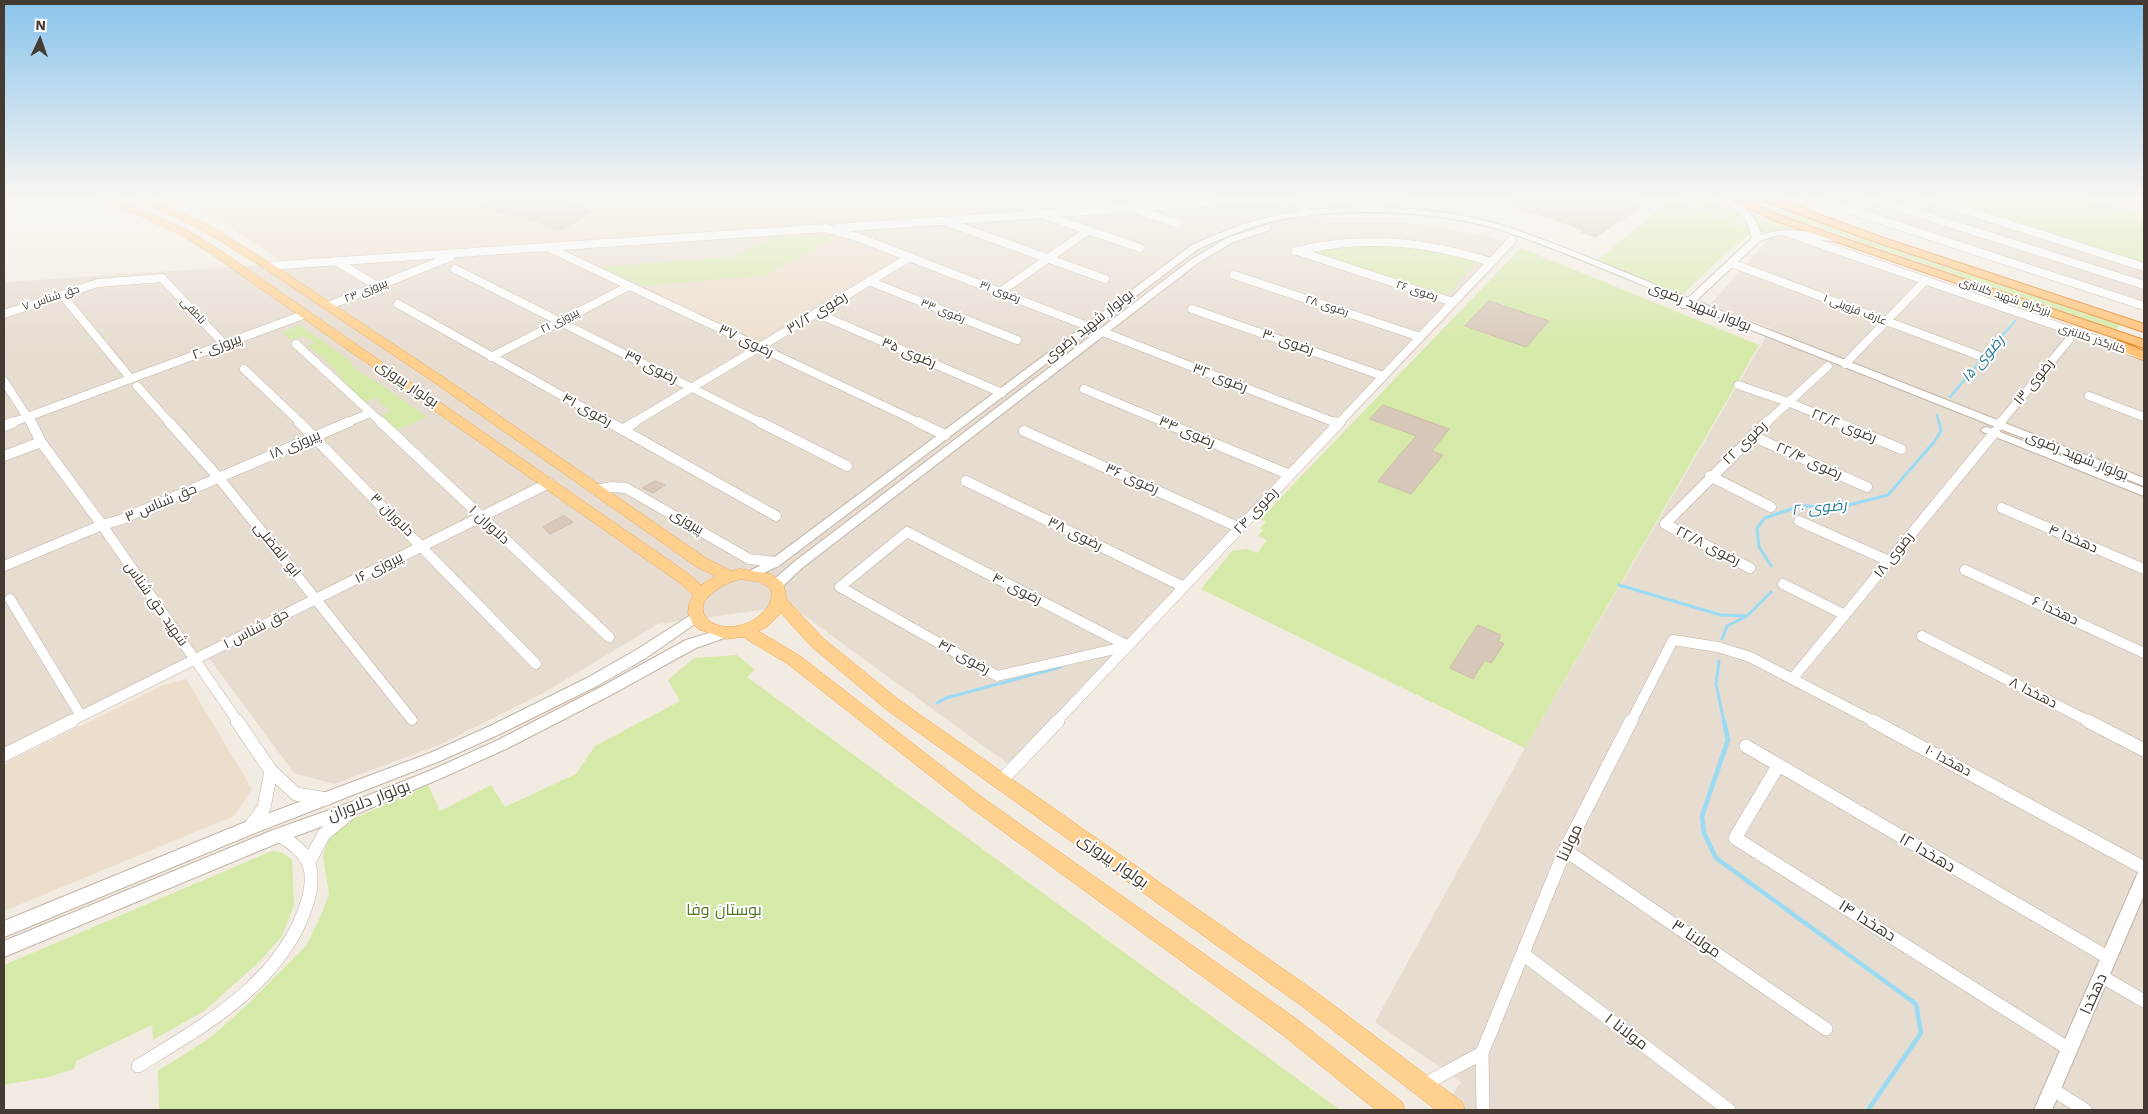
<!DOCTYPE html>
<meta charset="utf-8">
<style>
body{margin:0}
#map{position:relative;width:2148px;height:1114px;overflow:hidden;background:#f2ebe2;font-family:"Work Sans",sans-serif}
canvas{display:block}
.frame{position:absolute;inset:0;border:5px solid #443b32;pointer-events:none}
.north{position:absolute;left:15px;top:15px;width:50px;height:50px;-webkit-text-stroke:4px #fff;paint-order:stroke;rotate:3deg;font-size:14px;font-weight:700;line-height:20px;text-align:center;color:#443b32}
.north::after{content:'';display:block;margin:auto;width:18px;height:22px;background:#443b32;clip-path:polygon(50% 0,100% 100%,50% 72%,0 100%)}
</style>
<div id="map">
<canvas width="2148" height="1114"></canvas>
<div class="frame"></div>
<div class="north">N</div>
</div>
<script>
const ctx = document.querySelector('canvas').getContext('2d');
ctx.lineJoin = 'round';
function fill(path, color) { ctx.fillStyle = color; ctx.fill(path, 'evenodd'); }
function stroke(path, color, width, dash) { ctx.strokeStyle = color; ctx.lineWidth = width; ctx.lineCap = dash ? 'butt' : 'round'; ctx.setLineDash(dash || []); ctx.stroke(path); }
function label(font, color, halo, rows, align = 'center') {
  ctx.font = font + ' "Work Sans",Cairo,sans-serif'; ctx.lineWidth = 4; ctx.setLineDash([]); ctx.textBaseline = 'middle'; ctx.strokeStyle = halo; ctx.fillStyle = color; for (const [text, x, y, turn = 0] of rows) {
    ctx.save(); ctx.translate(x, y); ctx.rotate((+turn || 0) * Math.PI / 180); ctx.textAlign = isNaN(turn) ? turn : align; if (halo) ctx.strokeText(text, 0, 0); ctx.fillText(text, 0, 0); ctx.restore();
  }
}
const residential = new Path2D(`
 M1297 195 1324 223H1406L1478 234 1516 245 1015 769 791 606 658 624 545 692 439 745 334 784 294 773 204 651 4 750V278L7 282Z
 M1810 195H1906L2144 269V304Z
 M1771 236 1794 237 2144 359V1110H1443L1461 1082 1375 1022 1525 748 1771 328 1710 305Z`);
const education = new Path2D(`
 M157 195H1272L285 263 229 227Z
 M1301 195H1402L1412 207 1313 209Z
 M836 237 894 259 759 339H753L644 286 766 275Z
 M186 679 252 789 234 816 4 911V764L163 685Z`);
const green = new Path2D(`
 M949 195H1010L1007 204 947 201Z
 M1064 195H1161L1066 202Z
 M1676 195H1700L1742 217 1736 222 1694 205Z
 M1932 195H2077L2144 217V263Z
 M1671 199 1754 230 1721 258 1682 295 1597 261Z
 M1785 210 2120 324 2117 330 1778 214Z
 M1747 211 1795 230H1775L1760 233C1759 223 1754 218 1747 211Z
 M808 235 836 237 766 275 644 286 601 267 738 256 774 236Z
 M1400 245 1442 251 1479 260 1446 296 1308 251 1326 246Z
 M1521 248 1759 345 1525 748 1201 589 1232 551 1247 549 1257 553 1267 540 1258 536 1263 530 1260 528 1266 522 1260 519Z
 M300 325 346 358 360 373 380 384 427 417 397 430 382 415 391 411 375 398 364 403 324 358 308 346 315 343 303 336 289 340 283 332Z
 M737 655 755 670 747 677 1340 1110H159L158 1071 210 1038 248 1004 306 946 321 915 329 894 323 855 328 840 353 819 428 785 440 811 491 785 505 807 576 774 595 746 680 701 668 680 694 658Z
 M272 851 283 853 292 860 294 905 282 936 259 962 204 1011 153 1040 152 1025 76 1061 74 1069 48 1077 4 1085V965Z`);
const streamFar2 = new Path2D(`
 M1950 397 2015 321
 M1937 415 1939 423`);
const streamFar1 = new Path2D(`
 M1771 566 1759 547 1757 528 1765 518 1800 506 1841 507 1888 495 1934 442 1941 431 1939 422
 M1619 585 1721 615 1747 616
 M1722 639 1727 626 1747 616 1771 592
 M1719 661 1716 684 1724 722
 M937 703 946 698 1061 667`);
const stream = new Path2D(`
 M1724 721 1728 740 1702 816 1704 833 1716 858 1916 1004 1921 1033 1868 1110`);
const building = new Path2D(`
 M507 195H557L567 197 560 202 592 211 563 229H557L544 226 546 224 484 208Z
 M1525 195H1644L1631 203 1641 207 1595 237 1581 232 1584 230 1509 204Z
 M1489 301 1549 321 1526 347 1465 326Z
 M1383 405 1449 429 1432 451 1443 455 1411 494 1378 481 1416 436 1370 419Z
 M655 481 665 485 653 493 643 488Z
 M564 516 573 522 550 534 543 527Z
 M1478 625 1501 635 1498 641 1504 644 1491 663 1485 660 1473 679 1450 668Z`);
const minorFar2 = new Path2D(`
 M1804 195 2144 306
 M1860 195 2144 285
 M1917 195 2144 267
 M1138 210 1177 224
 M1047 216 1140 248
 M947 222 1105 279
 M836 228 1292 197 1307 212
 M1791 234 2144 356
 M547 247 920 423
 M1296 251C1365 235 1424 241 1491 262
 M1297 251 1453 302
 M336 261 377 286
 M1731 263 1980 356
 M268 266 825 228 860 238 1090 327
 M455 269 762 423
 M1234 275 1420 337
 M869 281 1017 340
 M1000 292 1089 230
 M62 295 131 379
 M398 304 611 423
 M328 306 450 257
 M1192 309 1383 376
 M816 313 1002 393
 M4 314 98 283 162 278 224 344
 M1103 332 1336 423
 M296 344 382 423
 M491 357 629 286
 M1845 364 1925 281
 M244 369 301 423
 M4 381 31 423
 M1738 385 1788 402 1839 423
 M137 386 170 423
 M1084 389 1166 423
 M2089 396 2144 417
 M11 423 303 315
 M346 423 370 413
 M633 423 910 257
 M1339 423 1512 240
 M1766 423 1828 366
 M2000 423 2069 340`);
const minorFar1 = new Path2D(`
 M31 422 41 442 102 525 238 722
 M169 422 219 478 412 720
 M299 422 536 664
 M381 422 609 637
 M609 422 776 516
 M760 422 847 466
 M918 422 945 435
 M1163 422 1290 475
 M1333 422 1338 424
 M1836 422 1901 449
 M1999 425 2001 422
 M4 426 14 422
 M622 430 635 422
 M1024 431 1240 528
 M1752 436 1867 487
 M4 456 41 442
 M1710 476 1771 507
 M966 481 1184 587
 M596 490 612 487 626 488 749 559 776 562
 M2002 508 2144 569
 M1799 521 1889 561
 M907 532 1128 646 997 676 840 587Z
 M4 566 102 525 120 520 349 422
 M1750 568 1665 524 1767 422
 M1965 570 2144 653
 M1783 584 1845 615
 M10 599 81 716
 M1922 636 2090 722
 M1793 678 1995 432
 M69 722 549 483
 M1056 722 1340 422
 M1631 722 1673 640 1718 647 1750 657 1875 722`);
const minor = new Path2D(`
 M237 721 271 771 296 794 326 799
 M1873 721 2144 868
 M2088 721 2144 750
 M1746 746 2109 958
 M4 755 72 721
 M1778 766 1735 838 2069 1049
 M1000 782 1058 721
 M249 828 264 808 271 771
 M1565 850 1826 1029
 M310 860 324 834 351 812
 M1523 954 1729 1110
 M2101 976 2144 1001
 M138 1066C205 1025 285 981 308 900 317 867 308 852 279 835
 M1421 1086 1482 1053
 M2052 1089 2085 1110
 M1483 1110 1482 1053 1565 850 1631 721`);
const tertiary = new Path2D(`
 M1717 195C1737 195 1757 215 1761 235 1785 226 1807 232 1832 235L1836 238 1832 241 1777 235 1760 241 1696 301 2144 478V486L1691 306 1688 308H1682L1680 306 1683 302C1626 279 1569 253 1510 233 1442 210 1343 206 1273 221 1247 227 1223 238 1198 249L780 565 754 578 748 574 750 571 772 559 1192 245C1217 234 1242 223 1270 217 1342 200 1446 205 1516 230 1574 250 1631 275 1688 298L1752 238 1746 219Z
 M1267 225 1270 226V230L1233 242 1198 263 802 568 781 588H771L770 585 771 582 794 562 1192 259 1227 238Z
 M1987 427 2144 488V496L1983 432 1981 430 1983 428Z
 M697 611 702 613 704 616 702 619 646 658 597 686 500 734 440 761 255 833 4 937V921L243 823 430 753 490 726 587 678 636 650Z
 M725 628 730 630 732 633 730 636 696 648 609 696 508 748 444 777 359 813 285 840 4 957V941L273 830 349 803 434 769 498 740 599 688 686 640Z
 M2144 870V895L2052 1110H2034L2136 877 2138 872Z`);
const primary = new Path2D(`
 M95 195H108L189 231 221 251 690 575 701 585 716 576 697 567 438 385 264 268 204 231 129 195H142L212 227 272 264 446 379 707 559 731 571 740 569 771 574 783 583 787 600 824 639 899 700 1316 992 1462 1102 1465 1110H1436L1302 1006 887 710 812 647 781 613 767 627 758 631 800 656 983 798 1295 1018 1402 1102 1405 1110H1376L1279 1032 971 808 788 664 743 637 726 639 698 629 693 624 688 613 689 605 693 595 680 583 213 255 181 235ZM740 579 761 582 771 589C773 602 769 607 759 616 747 627 718 633 706 617 692 599 727 582 740 579Z`);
const trunk = new Path2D(`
 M1721 195H1735L1784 217 1837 236 2144 340V348L1776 221Z
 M1751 195H1766L1881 237 2144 324V332L1873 241 1752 197Z
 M2119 341 2144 351V360L2114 348 2112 345 2114 342Z`);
const farStreetnames = [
 ["پیروزی ۲۳",366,291,-22],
 ["رضوی ۲۶",1417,291,18],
 ["رضوی ۳۱",1000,292,21],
 ["بزرگراه شهید کلانتری",2005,297,19],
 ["حق شناس ۷",51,298,-18],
 ["رضوی ۲۸",1327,306,18],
 ["عارف قزوینی ۱",1855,310,21],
 ["ناطقی",193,311,47],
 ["رضوی ۳۳",943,311,22],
 ["پیروزی ۲۱",560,321,-27],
 ["کنارگذر کلانتری",2092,339,19]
];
const streetNames = [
 ["بولوار شهید رضوی",1700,307,22],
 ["رضوی ۳۱/۲",817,313,-31],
 ["بولوار شهید رضوی",1089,326,-38],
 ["رضوی ۳۷",746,341,25],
 ["رضوی ۳۰",1288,342,19],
 ["پیروزی ۲۰",217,347,-20],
 ["رضوی ۳۵",909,353,23],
 ["رضوی ۳۹",651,367,27],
 ["رضوی ۳۲",1220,378,21],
 ["رضوی ۱۳",2034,382,-51],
 ["بولوار پیروزی",407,384,34],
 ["رضوی ۴۱",587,410,29],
 ["رضوی ۲۲/۲",1844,426,22],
 ["رضوی ۳۴",1187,432,23],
 ["رضوی ۲۲",1745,443,-44],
 ["پیروزی ۱۸",295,445,-23],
 ["بولوار شهید رضوی",2077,456,22],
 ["رضوی ۲۲/۴",1809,461,24],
 ["رضوی ۳۶",1132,479,24],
 ["حق شناس ۳",161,503,-23],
 ["رضوی ۲۴",1256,511,-47],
 ["دلاوران ۳",392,515,45],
 ["پیروزی",687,522,31],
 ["دلاوران ۱",489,525,43],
 ["رضوی ۳۸",1075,534,26],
 ["دهخدا ۴",2073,539,23],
 ["رضوی ۲۲/۸",1708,546,27],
 ["ابو الفضلی",277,550,51],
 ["رضوی ۱۸",1894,555,-51],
 ["پیروزی ۱۶",379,568,-27],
 ["رضوی ۴۰",1017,589,27],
 ["شهید حق شناس",156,604,55],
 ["دهخدا ۶",2055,611,25],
 ["حق شناس ۱",256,629,-27],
 ["رضوی ۴۲",964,657,29],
 ["دهخدا ۸",2033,693,27],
 ["دهخدا ۱۰",1948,761,28]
];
const waterNames = [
 ["رضوی ۱۵",1983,359,-49],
 ["رضوی ۲۰",1819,508,-6]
];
const nearStreetnames = [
 ["بولوار دلاوران",369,801,-21],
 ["مولانا",1570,843,-65],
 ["دهخدا ۱۲",1927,853,30],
 ["بولوار پیروزی",1113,861,35],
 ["دهخدا ۱۴",1867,921,32],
 ["مولانا ۳",1696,939,34],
 ["دهخدا",2094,994,-66],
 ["مولانا ۱",1626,1032,37]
];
const nearParknames = [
 ["بوستان وفا",724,910]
];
fill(residential, '#e6dcd0');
fill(education, '#ecdecb');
fill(green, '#d5e9a8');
stroke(streamFar2, '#9adbf3', 2.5);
stroke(streamFar1, '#9adbf3', 3);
stroke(stream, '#9adbf3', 4.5);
fill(building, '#d7c8ba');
stroke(building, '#cfbcaa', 1);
stroke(minorFar2, '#c1b4a7', 9);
stroke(minorFar1, '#c1b4a7', 11);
stroke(minor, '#c1b4a7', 14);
stroke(tertiary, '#c1b4a7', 2);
stroke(primary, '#e9aa59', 1);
stroke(trunk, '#e58629', 2);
stroke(minorFar2, '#fff', 8);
stroke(minorFar1, '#fff', 10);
stroke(minor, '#fff', 13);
fill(tertiary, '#fff');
fill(primary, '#ffd08e');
fill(trunk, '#ffc277');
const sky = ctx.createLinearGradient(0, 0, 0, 351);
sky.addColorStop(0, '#89c4ec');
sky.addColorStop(0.56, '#f9f6f2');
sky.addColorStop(1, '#f9f6f200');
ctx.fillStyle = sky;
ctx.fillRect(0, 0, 2148, 351);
label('11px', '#443b32', '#fff', farStreetnames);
label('14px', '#443b32', '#fff', streetNames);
label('italic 15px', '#247a9c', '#fff', waterNames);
label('16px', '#443b32', '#fff', nearStreetnames);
label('16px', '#4f7823', '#fff', nearParknames);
</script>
